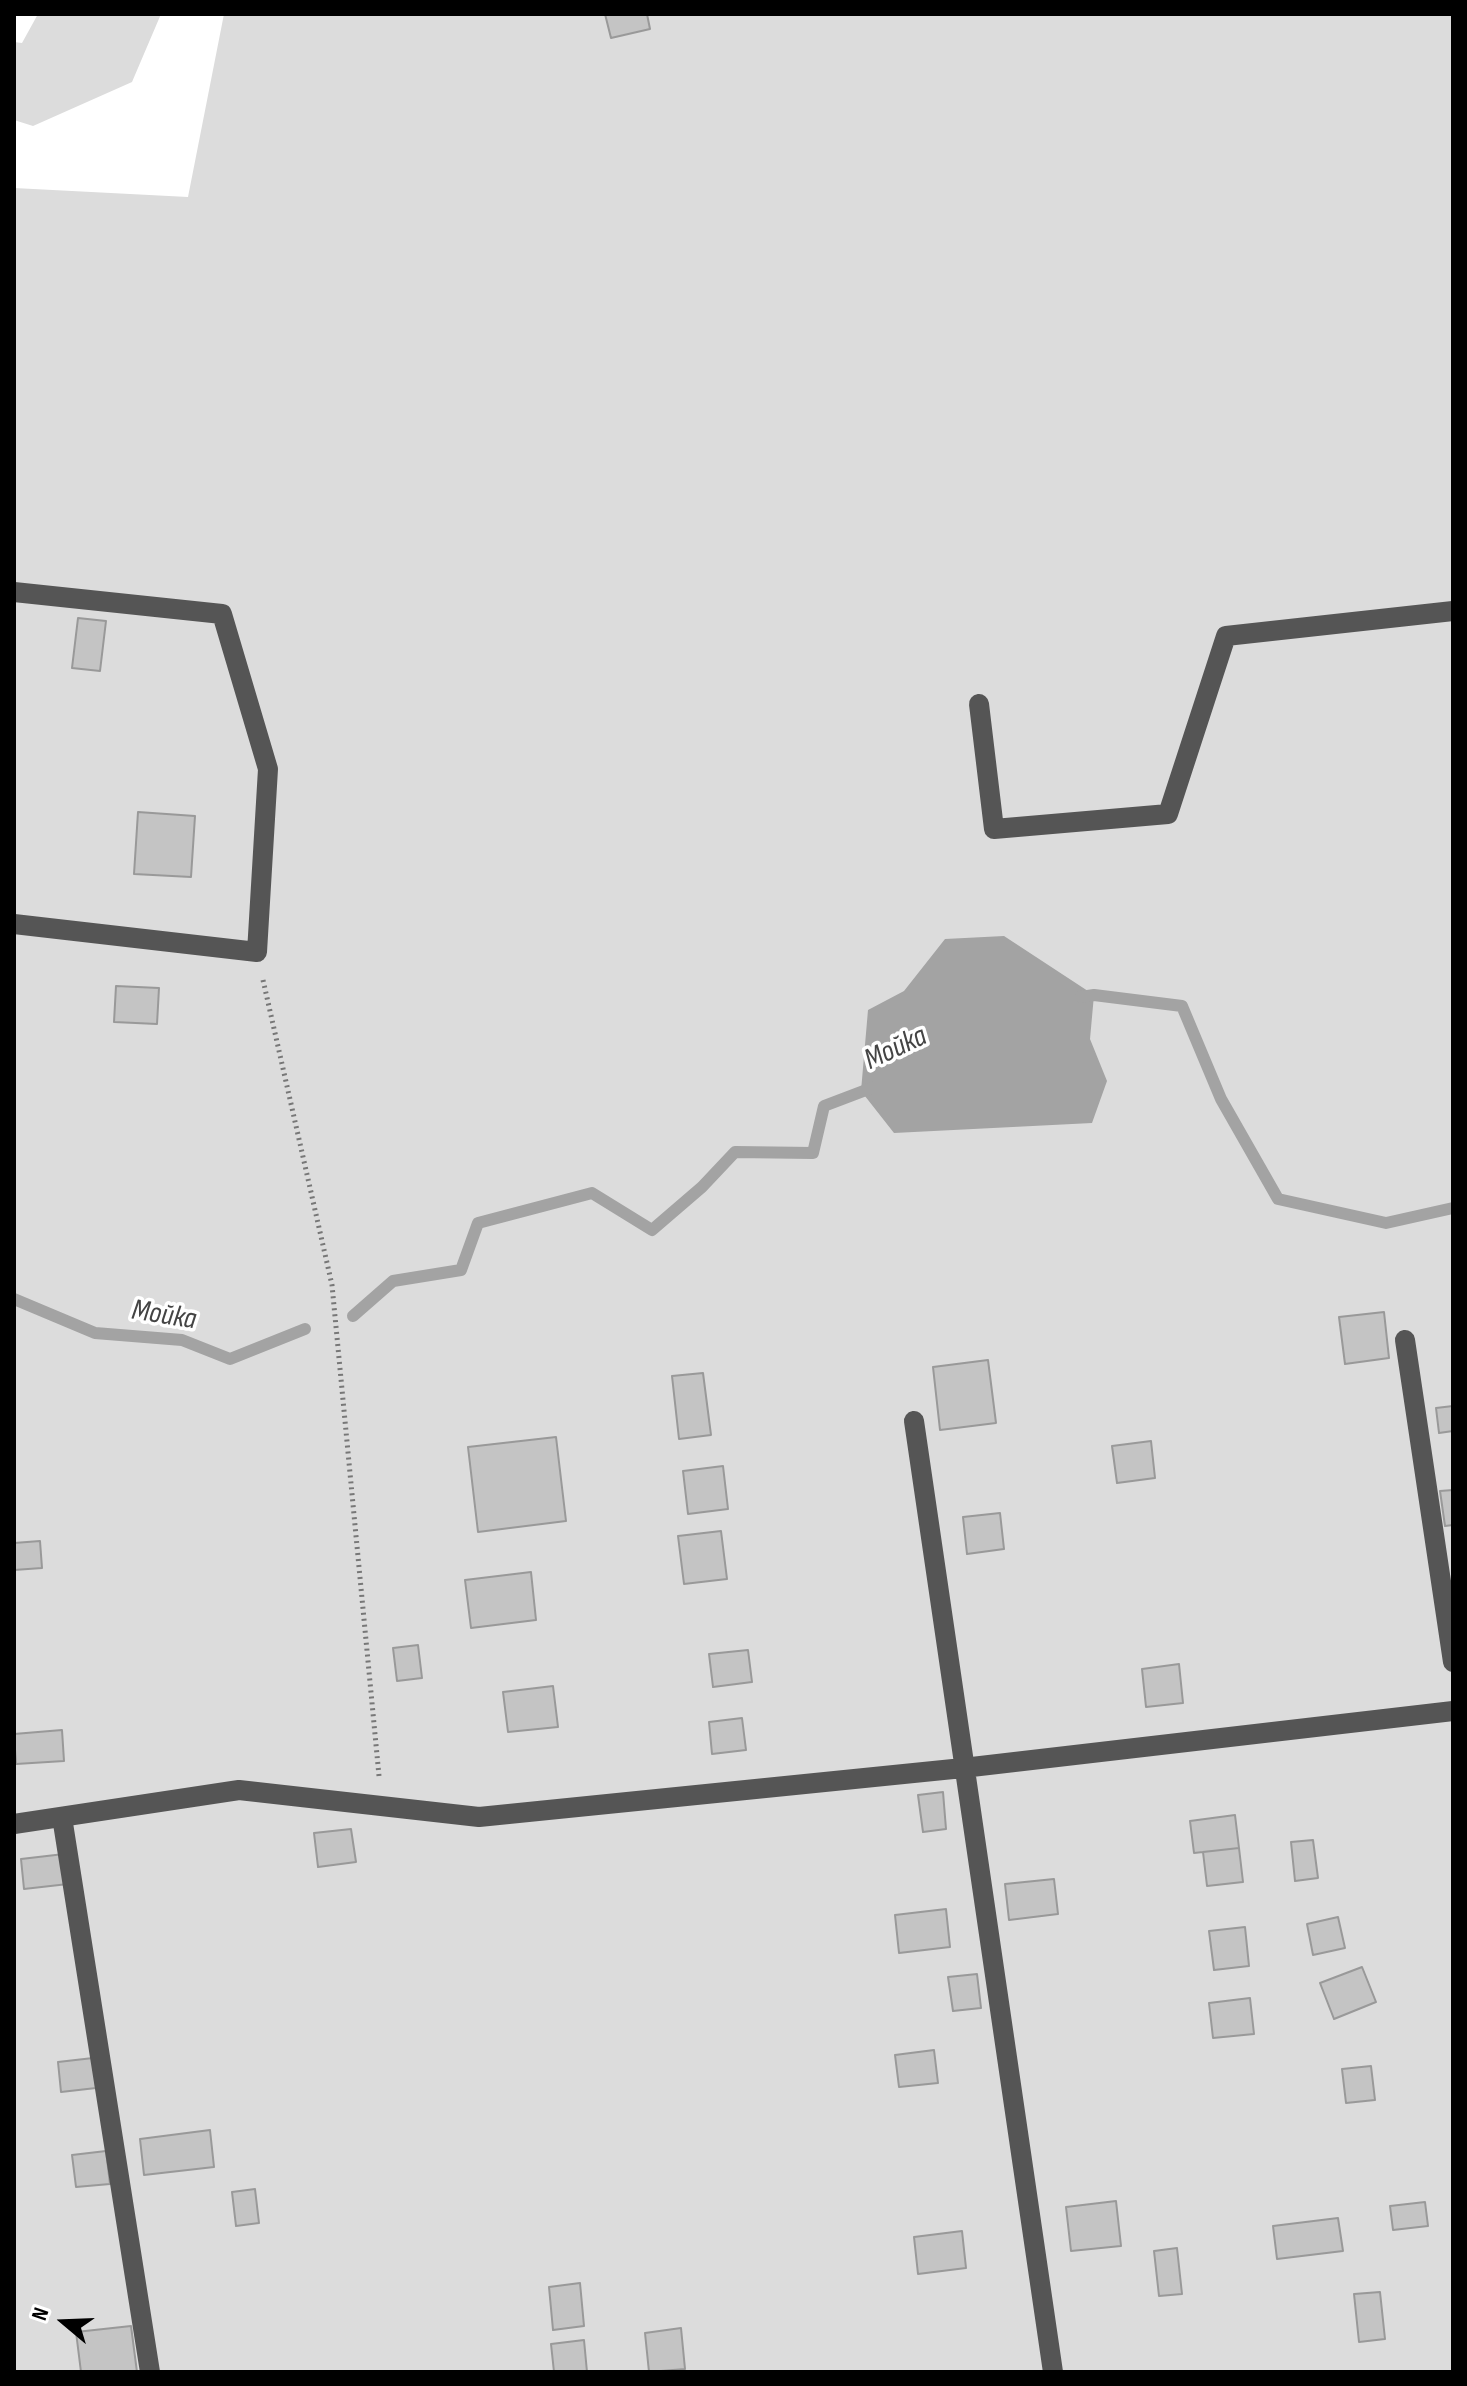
<!DOCTYPE html>
<meta charset="utf-8">
<style>
body{margin:0}
#map{position:relative;width:1467px;height:2386px;overflow:hidden;background:#fff;font-family:"Sofia Sans Condensed",sans-serif}
canvas{display:block}
.frame{position:absolute;inset:0;border:16px solid #000;pointer-events:none}
.north{position:absolute;left:24px;top:2282px;width:80px;height:80px;-webkit-text-stroke:6px #fff;paint-order:stroke;rotate:289deg;font-size:22px;font-weight:700;line-height:32px;text-align:center;color:#000}
.north::after{content:'';display:block;margin:auto;width:28px;height:36px;background:#000;clip-path:polygon(50% 0,100% 100%,50% 72%,0 100%)}
</style>
<div id="map">
<canvas width="1467" height="2386"></canvas>
<div class="frame"></div>
<div class="north">N</div>
</div>
<script>
const ctx = document.querySelector('canvas').getContext('2d');
ctx.lineJoin = 'round';
function fill(path, color) { ctx.fillStyle = color; ctx.fill(path, 'evenodd'); }
function stroke(path, color, width, dash) { ctx.strokeStyle = color; ctx.lineWidth = width; ctx.lineCap = dash ? 'butt' : 'round'; ctx.setLineDash(dash || []); ctx.stroke(path); }
function label(font, color, halo, rows, align = 'center') {
  ctx.font = font + ' "Sofia Sans Condensed",sans-serif'; ctx.lineWidth = 7; ctx.setLineDash([]); ctx.textBaseline = 'middle'; ctx.strokeStyle = halo; ctx.fillStyle = color; for (const [text, x, y, turn = 0] of rows) {
    ctx.save(); ctx.translate(x, y); ctx.rotate((+turn || 0) * Math.PI / 180); ctx.textAlign = isNaN(turn) ? turn : align; if (halo) ctx.strokeText(text, 0, 0); ctx.fillText(text, 0, 0); ctx.restore();
  }
}
const green = new Path2D(`
 M38 14H161L132 82 33 126 14 120V42L22 43Z
 M224 14H1453V2372H14V188L188 197Z`);
const water = new Path2D(`
 M1004 936 1094 995 1090 1039 1107 1081 1092 1123 894 1133 861 1091 868 1010 904 991 945 939Z`);
const stream = new Path2D(`
 M1081 997 1094 995 1182 1006 1221 1099 1278 1199 1386 1223 1453 1208
 M14 1299 95 1333 182 1340 230 1359 305 1329
 M353 1316 393 1281 461 1270 478 1223 592 1193 652 1230 702 1187 735 1152 813 1153 824 1106 874 1087`);
const building = new Path2D(`
 M605 14H647L650 29 611 38Z
 M78 618 106 621 100 671 72 668Z
 M138 812 195 816 191 877 134 874Z
 M116 986 159 988 157 1024 114 1022Z
 M1384 1312 1389 1358 1345 1364 1339 1317Z
 M988 1360 996 1423 940 1430 933 1367Z
 M703 1373 711 1435 679 1439 672 1376Z
 M1453 1406V1431L1439 1433 1436 1408Z
 M556 1437 566 1521 478 1532 468 1447Z
 M1151 1441 1155 1478 1117 1483 1112 1446Z
 M723 1466 728 1509 688 1514 683 1471Z
 M1453 1490V1525L1445 1526 1440 1491Z
 M1000 1513 1004 1549 967 1554 963 1517Z
 M721 1531 727 1579 684 1584 678 1536Z
 M40 1541 42 1568 14 1570V1543Z
 M531 1572 536 1620 471 1628 465 1580Z
 M418 1645 422 1678 397 1681 393 1648Z
 M748 1650 752 1682 713 1687 709 1654Z
 M1179 1664 1183 1703 1146 1707 1142 1669Z
 M553 1686 558 1727 508 1732 503 1692Z
 M742 1718 746 1750 712 1754 709 1722Z
 M62 1730 64 1761 16 1764 14 1734Z
 M943 1792 946 1829 923 1832 918 1795Z
 M1235 1815 1239 1848 1194 1853 1190 1821Z
 M351 1829 356 1862 318 1867 314 1833Z
 M1313 1840 1318 1878 1295 1881 1291 1842Z
 M1239 1848 1243 1882 1207 1886 1203 1852Z
 M64 1854 68 1884 24 1889 21 1859Z
 M1054 1879 1058 1914 1009 1920 1005 1884Z
 M946 1909 950 1947 899 1953 895 1915Z
 M1338 1917 1345 1948 1313 1955 1307 1924Z
 M1245 1927 1249 1966 1214 1970 1209 1931Z
 M1362 1967 1376 2002 1334 2019 1320 1983Z
 M977 1974 981 2008 953 2011 948 1977Z
 M1250 1998 1254 2034 1213 2038 1209 2003Z
 M934 2050 938 2083 899 2087 895 2055Z
 M93 2058 96 2088 61 2092 58 2062Z
 M1371 2066 1375 2100 1346 2103 1342 2069Z
 M210 2130 214 2167 144 2175 140 2139Z
 M106 2151 110 2184 76 2187 72 2155Z
 M255 2189 259 2223 236 2226 232 2192Z
 M1116 2201 1121 2246 1071 2251 1066 2207Z
 M1425 2202 1428 2226 1393 2230 1390 2206Z
 M1338 2218 1343 2251 1277 2259 1273 2226Z
 M962 2231 966 2268 918 2274 914 2237Z
 M1177 2248 1182 2294 1159 2296 1154 2251Z
 M580 2283 584 2326 553 2330 549 2287Z
 M1380 2292 1385 2339 1359 2342 1354 2294Z
 M131 2326 137 2372H81L76 2332Z
 M681 2328 685 2369 649 2372 645 2333Z
 M584 2340 587 2372H554L551 2344Z`);
const path = new Path2D(`
 M263 980 332 1285 379 1776`);
const minor = new Path2D(`
 M14 592 222 614 268 769 257 952 14 924
 M979 704 994 829 1168 814 1226 636 1453 611
 M1405 1340 1453 1662
 M914 1421 1053 2372
 M62 1817 150 2372
 M14 1824 239 1790 479 1817 963 1768 1453 1711`);
const waterNames = [
 ["Мойка",896,1049,-25],
 ["Мойка",164,1316,9]
];
fill(green, '#dcdcdc');
fill(water, '#a3a3a3');
stroke(stream, '#a3a3a3', 12);
fill(building, '#c4c4c4');
stroke(building, '#999', 2);
stroke(path, '#777', 5, [2, 4]);
stroke(minor, '#555', 20);
label('italic 30px', '#444', '#fff', waterNames);
</script>
